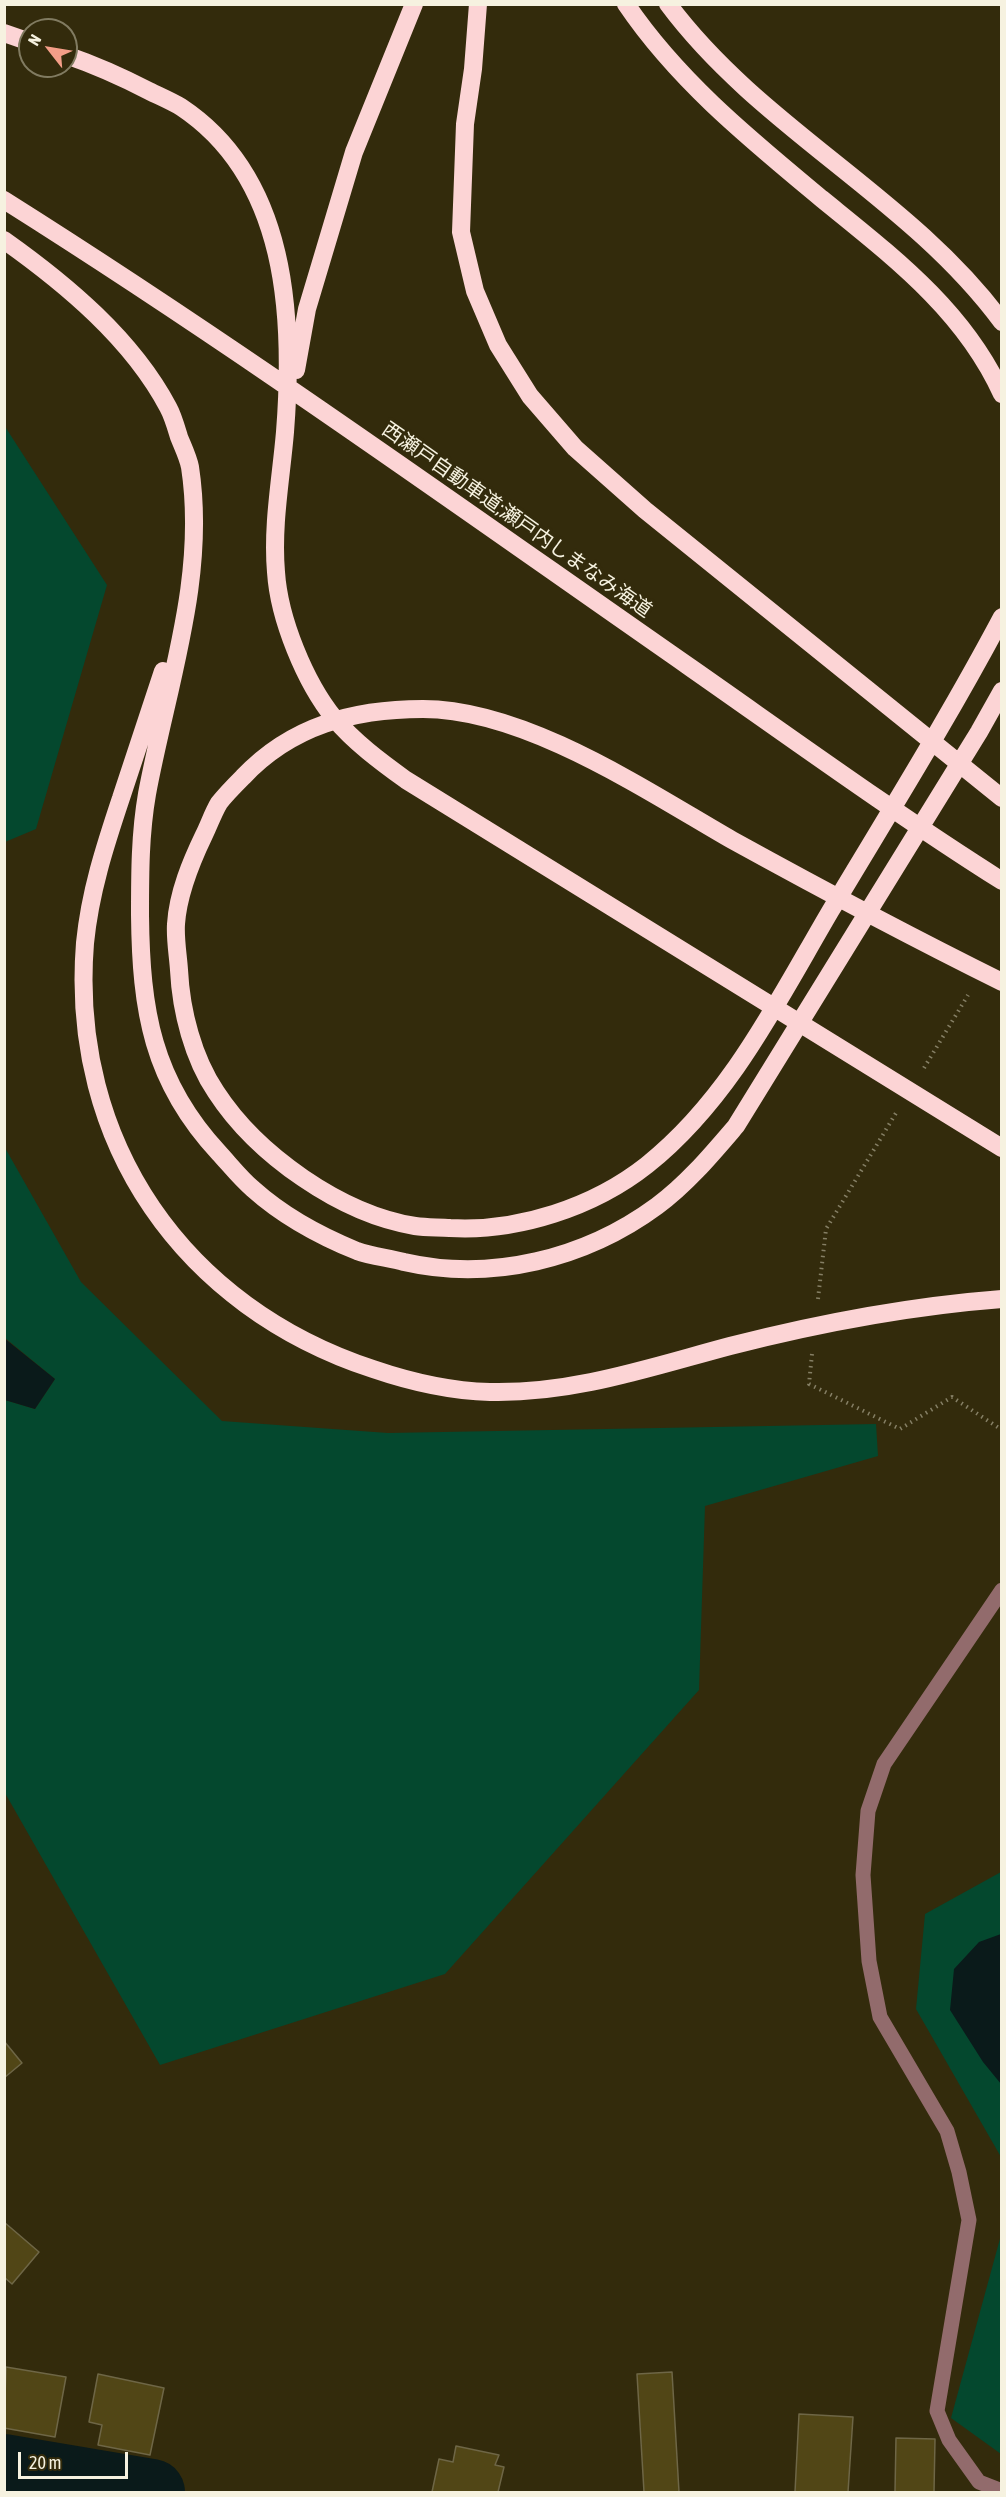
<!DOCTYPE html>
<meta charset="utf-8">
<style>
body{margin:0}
#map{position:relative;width:1006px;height:2497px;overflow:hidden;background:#332b0c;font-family:"Asap Condensed",sans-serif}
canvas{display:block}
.frame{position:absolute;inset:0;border:6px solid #f6f2e0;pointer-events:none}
.north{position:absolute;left:18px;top:18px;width:60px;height:60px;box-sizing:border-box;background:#332b0c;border:2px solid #817b61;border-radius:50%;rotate:301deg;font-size:16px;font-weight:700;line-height:24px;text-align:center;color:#f6f2e0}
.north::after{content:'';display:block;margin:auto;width:21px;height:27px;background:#f49e88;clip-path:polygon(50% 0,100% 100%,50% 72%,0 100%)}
.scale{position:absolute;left:18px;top:2452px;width:110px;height:27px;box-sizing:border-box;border:3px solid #f6f2e0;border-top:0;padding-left:8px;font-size:18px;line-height:21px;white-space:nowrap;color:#f6f2e0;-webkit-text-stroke:4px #332b0c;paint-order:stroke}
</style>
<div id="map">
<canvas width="1006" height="2497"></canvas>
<div class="frame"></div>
<div class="north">N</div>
<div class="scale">20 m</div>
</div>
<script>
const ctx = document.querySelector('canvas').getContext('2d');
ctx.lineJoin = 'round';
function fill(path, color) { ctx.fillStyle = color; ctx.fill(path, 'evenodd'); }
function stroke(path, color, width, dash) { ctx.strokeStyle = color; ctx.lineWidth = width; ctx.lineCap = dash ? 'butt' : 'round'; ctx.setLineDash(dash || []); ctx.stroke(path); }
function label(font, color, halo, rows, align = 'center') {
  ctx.font = font + ' "Asap Condensed","Noto Sans JP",sans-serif'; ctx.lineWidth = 6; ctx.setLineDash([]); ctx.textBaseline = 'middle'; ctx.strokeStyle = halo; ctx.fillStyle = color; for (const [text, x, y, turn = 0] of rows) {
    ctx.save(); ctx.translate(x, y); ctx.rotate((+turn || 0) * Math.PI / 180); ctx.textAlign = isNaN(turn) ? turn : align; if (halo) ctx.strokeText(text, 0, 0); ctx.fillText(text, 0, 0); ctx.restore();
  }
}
const green = new Path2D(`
 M4 425 107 585 36 829 5 842Z
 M4 1146 81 1282 222 1421 388 1433 876 1424 878 1456 705 1506 699 1690 445 1974 160 2065 5 1793V1400L35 1409 55 1379 5 1338Z
 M1001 1872V2157L916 2009 925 1914Z
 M1001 2235V2454L951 2418Z`);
const water = new Path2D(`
 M4 1338 55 1379 35 1409 5 1400Z
 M1001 1934H1002L1001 2084 983 2062 950 2010 954 1969 979 1942Z`);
const river = new Path2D(`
 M4 2467 152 2492`);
const building = new Path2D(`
 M4 2041 22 2063 4 2078Z
 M4 2222 39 2252 12 2284 4 2277Z
 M6 2367 66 2377 55 2437 4 2428Z
 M672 2372 679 2492H644L637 2374Z
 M98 2374 164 2388 150 2455 98 2445 102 2425 89 2422Z
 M799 2414 853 2417 848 2492H795Z
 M896 2438 935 2439 934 2492H895Z
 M456 2446 499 2455 495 2465 504 2467 498 2492H432L439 2459 453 2462Z`);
const path = new Path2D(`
 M924 1068 968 995
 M818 1299 826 1229 896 1113
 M812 1354 809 1384 900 1429 952 1397 1002 1430`);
const minor = new Path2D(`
 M1002 1590 884 1764 868 1811 863 1875 869 1961 880 2017 947 2131 959 2172 969 2220 937 2411 949 2440 979 2482 1002 2491`);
const highway = new Path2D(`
 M478 4 473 69 465 124 461 232 475 291 498 345 530 396 575 448 645 510 1002 798
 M626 4C678 81 751 140 822 199 892 256 964 310 1002 394
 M668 4C761 129 910 197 1002 322
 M4 33 30 42
 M66 55C95 65 122 77 149 91 159 96 171 101 181 107 288 178 294 317 285 432 281 479 272 525 276 572 279 619 305 682 334 718 354 742 381 762 406 780L1002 1148
 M4 200C239 348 464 510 691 668 794 740 896 814 1002 881
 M4 240C66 284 132 339 168 407 173 416 176 427 179 437 183 447 188 457 190 467 207 578 167 686 147 794 140 834 140 874 140 915 141 1010 152 1081 219 1153 230 1165 241 1179 253 1189 282 1215 320 1236 357 1251 371 1256 389 1258 404 1262 491 1282 585 1259 657 1206 687 1184 712 1154 736 1126L979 732 1002 691
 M296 370 307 309 354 152 414 4
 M1002 617C949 717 889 813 831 910 778 1000 730 1099 647 1165 594 1207 518 1232 450 1228 439 1227 427 1228 415 1226 341 1214 257 1155 216 1092 193 1058 181 1011 179 970 178 955 175 939 176 924 178 893 191 862 204 835 209 825 213 813 219 803 226 794 235 785 243 777 291 726 353 709 423 709 525 709 645 790 732 840 821 889 911 937 1002 982
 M163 671C149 714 135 756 121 798 105 846 90 892 85 943 69 1143 184 1307 373 1369 411 1382 450 1391 490 1392 573 1394 651 1367 730 1346 820 1323 910 1306 1002 1299`);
const streetNames = [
 ["西瀬戸自動車道;瀬戸内しまなみ海道",517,520,35]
];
fill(green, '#04482e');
fill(water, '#0a1a1a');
stroke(river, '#0a1a1a', 66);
fill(building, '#514616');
stroke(building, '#6e6646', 1.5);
stroke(path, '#857f65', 4, [1.5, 4.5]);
stroke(minor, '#926b6c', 15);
stroke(highway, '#fcd4d5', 18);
label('20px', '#f6f2e0', '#332b0c', streetNames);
</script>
